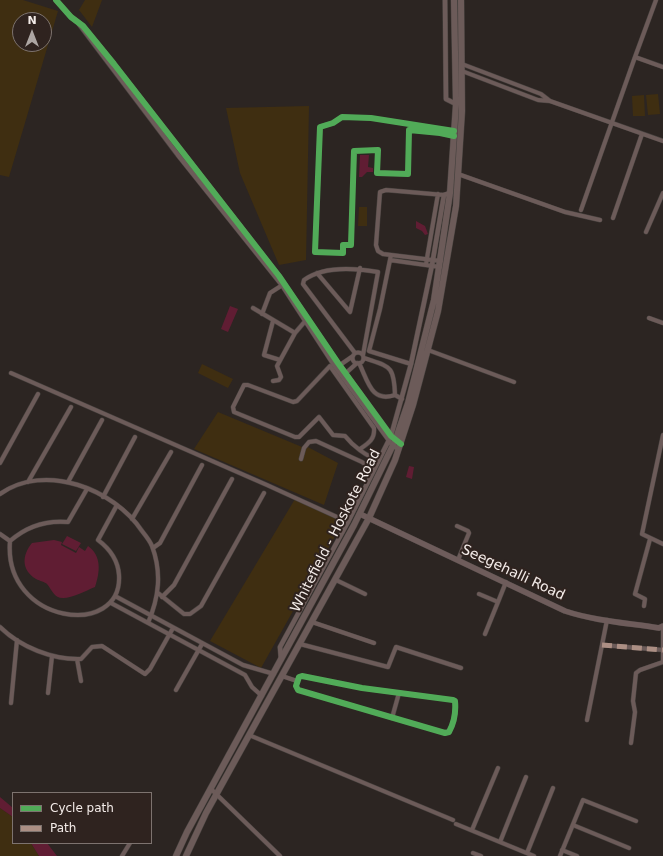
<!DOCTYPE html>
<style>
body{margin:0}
#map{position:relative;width:663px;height:856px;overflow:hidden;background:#2c2522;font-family:"DejaVu Sans",sans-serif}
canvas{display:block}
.legend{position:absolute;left:12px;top:792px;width:140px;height:52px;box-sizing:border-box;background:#2f231f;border:1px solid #7d736f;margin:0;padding:5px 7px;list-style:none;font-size:12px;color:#f3ebe8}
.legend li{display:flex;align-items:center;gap:8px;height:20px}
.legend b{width:20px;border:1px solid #7d736f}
.north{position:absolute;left:12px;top:12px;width:40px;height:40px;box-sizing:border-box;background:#2f231f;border:1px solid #7d736f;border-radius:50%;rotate:0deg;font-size:11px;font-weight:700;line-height:16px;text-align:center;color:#f3ebe8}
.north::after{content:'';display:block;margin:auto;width:14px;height:18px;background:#ada6a3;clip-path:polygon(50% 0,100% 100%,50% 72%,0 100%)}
</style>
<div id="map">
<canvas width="663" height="856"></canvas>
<ul class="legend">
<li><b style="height:5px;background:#51ab58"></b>Cycle path</li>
<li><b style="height:5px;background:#ac8f84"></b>Path</li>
</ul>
<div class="north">N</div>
</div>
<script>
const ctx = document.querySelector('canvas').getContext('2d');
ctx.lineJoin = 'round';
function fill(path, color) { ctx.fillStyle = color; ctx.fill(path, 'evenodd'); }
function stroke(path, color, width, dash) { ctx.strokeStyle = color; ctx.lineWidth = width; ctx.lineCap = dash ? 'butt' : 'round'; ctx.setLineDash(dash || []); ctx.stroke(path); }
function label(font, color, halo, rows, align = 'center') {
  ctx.font = font + ' "DejaVu Sans",sans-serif'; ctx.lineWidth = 4; ctx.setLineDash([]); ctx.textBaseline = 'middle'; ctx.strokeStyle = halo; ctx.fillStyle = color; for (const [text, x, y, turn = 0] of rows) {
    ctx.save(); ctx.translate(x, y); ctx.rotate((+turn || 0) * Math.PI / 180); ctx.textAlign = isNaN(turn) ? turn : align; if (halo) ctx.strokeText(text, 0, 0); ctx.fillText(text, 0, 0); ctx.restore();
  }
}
const green = new Path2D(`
 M0 0H23L58 11 9 177 0 175ZM20 20H44V44H20Z
 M85 0H102L92 27 79 10Z
 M658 94 660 114 648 115 646 95Z
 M644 95 645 116H633L632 96Z
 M309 106 306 260 279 265 240 173 226 108Z
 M359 207H367V226H358Z
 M202 364 233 379 228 388 198 373Z
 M218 412 302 447 304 445 338 463 324 505 194 449Z
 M295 499 343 522 261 668 210 641Z
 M0 808 13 817V843H31L39 856H0Z`);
const water = new Path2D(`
 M360 155H369L368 167 373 168V172H367L362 177H359Z
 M416 221 425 226 428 234 425 235 422 231 416 228Z
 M230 306 238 309 228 332 221 329Z
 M409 466 414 467 412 479 406 477Z
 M67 536 81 543 76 551 62 544Z
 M54 540 62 542 61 545 76 553 79 547 85 551 88 546C102 556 100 572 95 587 85 591 73 598 63 598 54 598 52 590 47 584 45 582 40 581 36 579 21 570 22 555 32 543Z
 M0 797 13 808V817L0 808Z
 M31 843H47L57 856H39Z`);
const minor = new Path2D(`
 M656 0 635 57 663 67
 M462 64 541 94 550 101
 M462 71 538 100 550 101 663 141
 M454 136 440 133 409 130 408 174 377 173 378 150 354 151 351 245H343V253L315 252 320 127 333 123 342 117 371 118 454 131
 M458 174 565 212 600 220
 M581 210 635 57
 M613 218 642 134
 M646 232 663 193
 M391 255 380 309 369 351 411 364
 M390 260 440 267
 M441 261 383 254 378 251 376 245 380 192 386 190 444 195
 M426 264 438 194
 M317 273 350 312 360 268
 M253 308 295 333
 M262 314 270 293 284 284
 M649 318 663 323
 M273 321 264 355 280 360
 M428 350 514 382
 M352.5 358a5.5 5.5 0 1 1 11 0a5.5 5.5 0 1 1-11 0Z
 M355 353 303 284 304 280C323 266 355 268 378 272L363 355
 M364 358C390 367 394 365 395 395L402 399
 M359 363C368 381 371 403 395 395
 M340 365 353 356
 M11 373 267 485 348 522
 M346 373 357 363
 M273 381 279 380 281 377 277 366 295 333 307 319
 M663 435 642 534 663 544
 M360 449C369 443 375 439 374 428L330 366 297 401 293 402 248 385H244L233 407 234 412 295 437H299L319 417 333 435 345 436C353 446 366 456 378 460
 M301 459 304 448 309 442 316 441 362 462 373 470
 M0 463 38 394
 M28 482 71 407
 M68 482 102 420
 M87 489 68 522C46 520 27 526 10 541 3 625 123 639 119 575 118 560 110 549 98 540L117 505
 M0 494C45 462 114 489 142 531 146 536 150 541 152 546 162 573 159 597 148 623
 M103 497 135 437
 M132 519 171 452
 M457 526 468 531 469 533 458 560
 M0 534 10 541
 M153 548 160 543 202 465
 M336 580 365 594
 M158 593 184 614H190L201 606 264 493
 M479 594 498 602 485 634
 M115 596 243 665 274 674
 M162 597 174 585 232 479
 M498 602 506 582
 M111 603 245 675 252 687 262 696
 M644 606 645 599 635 594 650 539
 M312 622 374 643
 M0 627C20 647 53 660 81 659L92 647 102 646 145 674 150 669 173 628
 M663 627V662
 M300 644 388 667 396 647 461 668
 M602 645 663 650
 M77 659 81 681
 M282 676 297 681
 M302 676 362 688 453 700 455 701C456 712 454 723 449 732L445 733 298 690 296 686 299 677Z
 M176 690 202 644
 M48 693 52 656
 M11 703 17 640
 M392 718 399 693
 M587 720 607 620
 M249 735 453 820
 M631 743 635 712 633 701 636 673 640 670 663 662
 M211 789 280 856
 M456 824 534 856
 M573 825 629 848
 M472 830 498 768
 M500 842 526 777
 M562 850 577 856
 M473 853 481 856
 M527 853 553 788
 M122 856 130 843
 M560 856 583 800 636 821`);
const tertiary = new Path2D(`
 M56 0 71 17 83 26 114 64 241 227 279 276 338 363 396 442
 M445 0 446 99 456 104
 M79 24 178 155 282 285 334 365 393 446 399 449
 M281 659 280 647 348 522 391 436 411 364 432 265 444 195 450 193`);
const secondary = new Path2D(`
 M360 514 565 611C595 621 628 623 659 628L663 626`);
const primary = new Path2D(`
 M176 856 187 832 354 525 395 441 408 403 434 300 450 193 456 104 454 0
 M186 856 206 813 369 518 395 460 413 405 438 311 456 206 462 111 461 0`);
const quiet = new Path2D(`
 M602 645 663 650`);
const cycleway = new Path2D(`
 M56 0 71 17 83 26 114 64 279 276 338 363 391 436 401 444
 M454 136 440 133 409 130 408 174 377 173 378 150 354 151 351 245H343V253L315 252 320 127 333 123 342 117 371 118 454 131
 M302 676 362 688 453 700 455 701C456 712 454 723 449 732L445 733 298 690 296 686 299 677Z`);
const streetNames = [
 ["Whitefield - Hoskote Road",336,531,-63],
 ["Seegehalli Road",513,573,25]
];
fill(green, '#3f2e11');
fill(water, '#601d33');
stroke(minor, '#47423f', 5);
stroke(tertiary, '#47423f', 5.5);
stroke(secondary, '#47423f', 6);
stroke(primary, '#47423f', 7);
stroke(minor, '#6c5b59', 4);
stroke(tertiary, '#6c5b59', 4.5);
stroke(secondary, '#6e5c5b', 5.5);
stroke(primary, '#6c5b59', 6);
stroke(quiet, '#ac8f84', 5, [10, 5]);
stroke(cycleway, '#51ab58', 6);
label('14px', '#f3ebe8', '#2f231f', streetNames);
</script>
